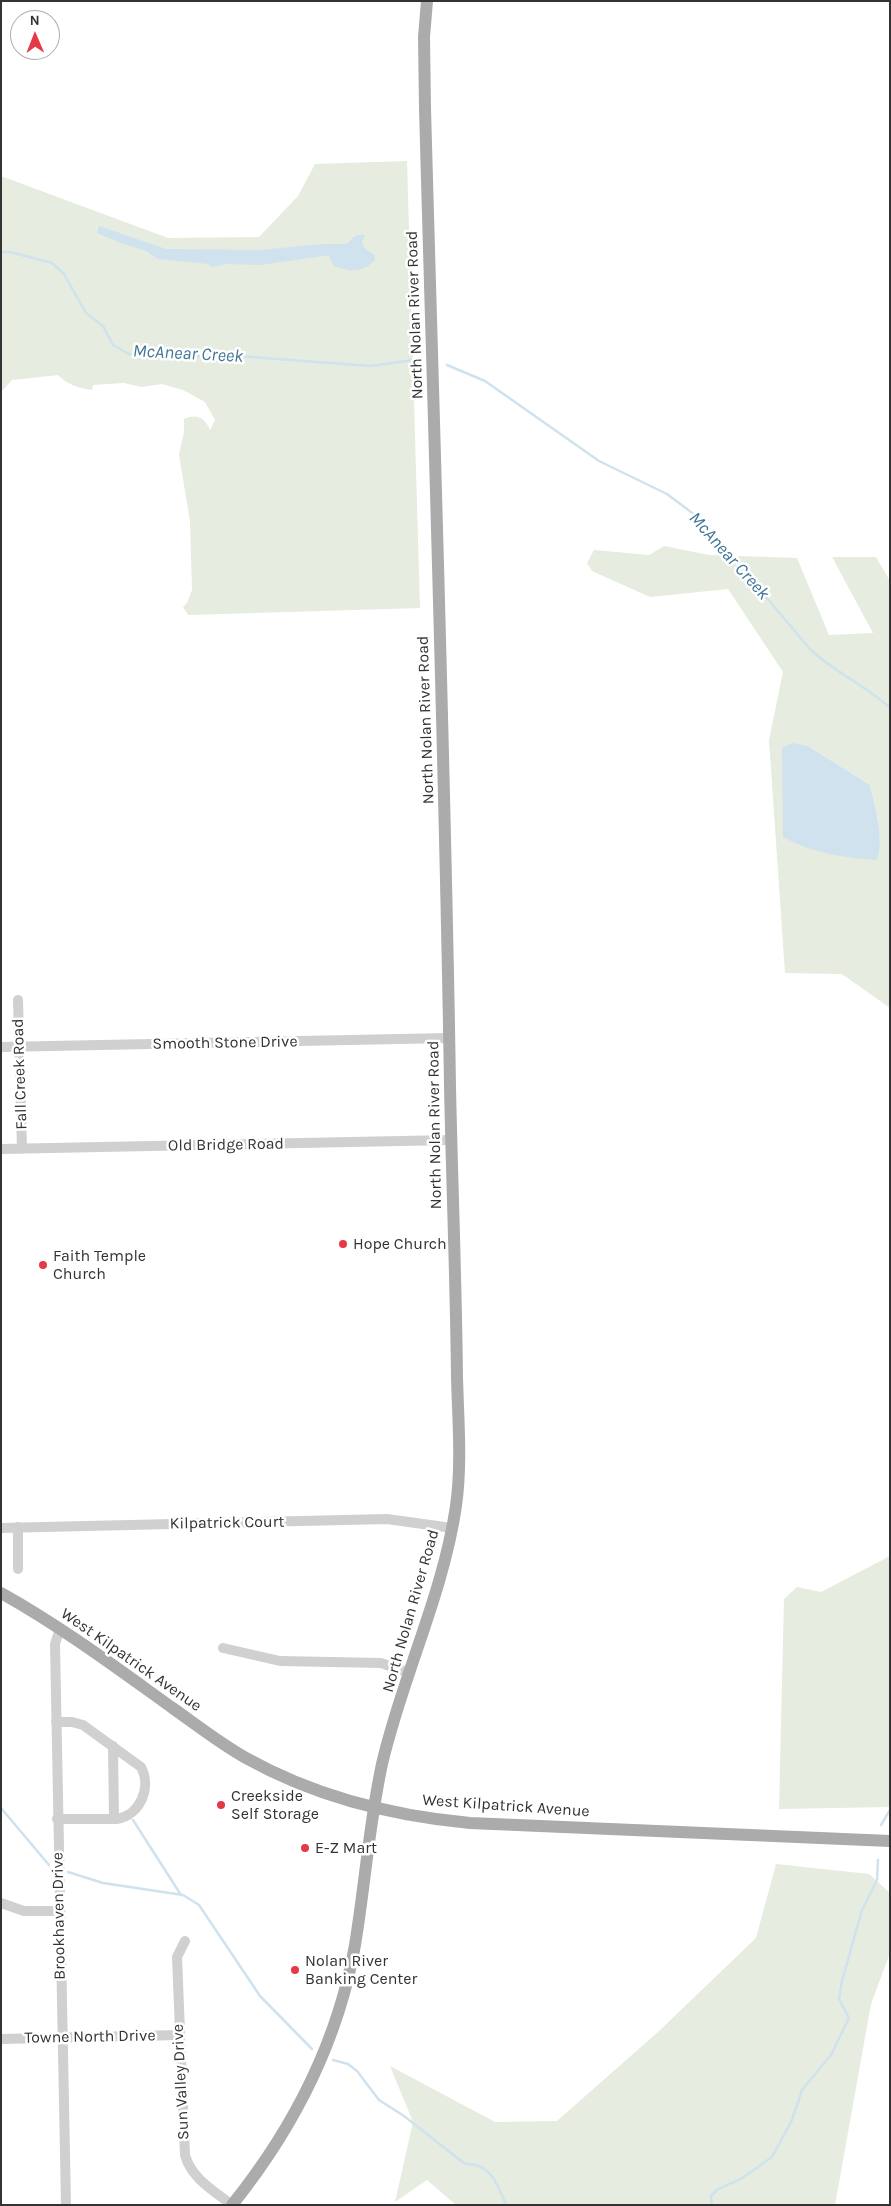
<!DOCTYPE html>
<style>
body{margin:0}
#map{position:relative;width:891px;height:2206px;overflow:hidden;background:#fff;font-family:Karla,sans-serif}
canvas{display:block}
.frame{position:absolute;inset:0;border:2px solid #333;pointer-events:none}
.north{position:absolute;left:10px;top:10px;width:50px;height:50px;box-sizing:border-box;background:#fff;border:1px solid #adadad;border-radius:50%;rotate:359deg;font-size:14px;font-weight:700;line-height:20px;text-align:center;color:#333}
.north::after{content:'';display:block;margin:auto;width:18px;height:22px;background:#e63946;clip-path:polygon(50% 0,100% 100%,50% 72%,0 100%)}
</style>
<div id="map">
<canvas width="891" height="2206"></canvas>
<div class="frame"></div>
<div class="north">N</div>
</div>
<script>
const ctx = document.querySelector('canvas').getContext('2d');
ctx.lineJoin = 'round';
function fill(path, color) { ctx.fillStyle = color; ctx.fill(path, 'evenodd'); }
function stroke(path, color, width, dash) { ctx.strokeStyle = color; ctx.lineWidth = width; ctx.lineCap = dash ? 'butt' : 'round'; ctx.setLineDash(dash || []); ctx.stroke(path); }
function label(font, color, halo, rows, align = 'center') {
  ctx.font = font + ' Karla,sans-serif'; ctx.lineWidth = 5; ctx.setLineDash([]); ctx.textBaseline = 'middle'; ctx.strokeStyle = halo; ctx.fillStyle = color; for (const [text, x, y, turn = 0] of rows) {
    ctx.save(); ctx.translate(x, y); ctx.rotate((+turn || 0) * Math.PI / 180); ctx.textAlign = isNaN(turn) ? turn : align; if (halo) ctx.strokeText(text, 0, 0); ctx.fillText(text, 0, 0); ctx.restore();
  }
}
const green = new Path2D(`
 M407 161 420 608 188 615 183 607 187 603 192 590 190 521 179 455 184 432V419C197 413 205 418 210 430L215 420 205 402 183 390 162 384 141 387 124 383 93 385 92 390C78 388 68 385 58 375L12 380 1 392V176L168 238 259 237 298 196 315 164Z
 M664 546 709 555 797 558 829 635 873 633 832 557H876L890 581V1008L842 974 785 973 769 740 783 672 728 589 650 597 592 571 587 563 594 550 649 555ZM808 746 870 785C875 804 885 841 877 860Z
 M890 1556V1807L779 1809 784 1599 797 1587 821 1592Z
 M776 1864 869 1874 890 1893V1953L871 2004 835 2205H456L427 2180 395 2202 413 2122 390 2066 495 2122 557 2121 659 2031 756 1938Z`);
const water = new Path2D(`
 M99 226 166 249 260 250 323 244H347C354 237 355 234 365 235L362 242 364 248 374 255 375 260C362 273 351 272 334 266L329 256H323L260 265 227 264 212 267 208 264 158 259 146 251 118 242 97 233Z
 M792 743 808 746 870 785C875 805 885 841 877 860 844 858 812 853 783 837L782 748Z`);
const stream = new Path2D(`
 M1 252H10L52 263 64 274 86 313 103 326 113 345 129 354 146 357 237 356 371 366 420 359
 M447 365 485 381 599 461 667 494 699 518 810 649C835 673 864 684 890 708
 M1 1808 49 1865
 M133 1820 181 1895
 M881 1825 890 1810
 M68 1872 103 1883 183 1895 199 1905 260 1996 312 2049
 M333 2060 348 2064 357 2071 379 2100 404 2116 465 2164C490 2162 498 2185 506 2205
 M712 2205 711 2196 718 2189 741 2179 772 2157 792 2120 802 2090 831 2055 849 2018 839 1999 842 1981 862 1910 877 1880 878 1860`);
const minor = new Path2D(`
 M18 1000 22 1149
 M1 1047 449 1038
 M1 1149 451 1140
 M18 1527V1569
 M1 1528 387 1519 452 1528
 M60 1629 55 1644 66 2205
 M223 1648 280 1661 381 1663 410 1673
 M56 1722H72L83 1725 141 1767C152 1788 140 1815 117 1819H57
 M113 1746 114 1819
 M1 1903 24 1911H60
 M185 1941 177 1957 185 2155C191 2178 214 2191 232 2205
 M1 2039 180 2035`);
const major = new Path2D(`
 M1 1593C62 1627 118 1669 174 1709 198 1726 221 1744 246 1758 314 1796 394 1816 470 1823L890 1841
 M232 2205C293 2129 338 2041 355 1945 365 1885 369 1824 382 1764 402 1677 443 1595 456 1506 462 1464 458 1419 457 1377 456 1280 452 1183 450 1086 445 760 434 434 425 108L424 37 427 1`);
const markers = [
 [343,1244,5,"#e63946"],
 [43,1265,5,"#e63946"],
 [221,1805,5,"#e63946"],
 [305,1848,5,"#e63946"],
 [295,1970,5,"#e63946"]
];
const streetNames = [
 ["North Nolan River Road",415,315,-92],
 ["North Nolan River Road",426,720,-92],
 ["Smooth Stone Drive",225,1043,-1],
 ["Fall Creek Road",20,1074,-92],
 ["North Nolan River Road",435,1125,-91],
 ["Old Bridge Road",226,1145,-1],
 ["Kilpatrick Court",227,1523,-1],
 ["North Nolan River Road",411,1611,-74],
 ["West Kilpatrick Avenue",131,1660,35],
 ["West Kilpatrick Avenue",506,1806,4],
 ["Brookhaven Drive",59,1916,-91],
 ["Towne North Drive",90,2037,-1],
 ["Sun Valley Drive",181,2082,-93]
];
const poiNames = [
 ["Hope Church",353,1244],
 ["Faith Temple",53,1256],
 ["Church",53,1274],
 ["Creekside",231,1796],
 ["Self Storage",231,1814],
 ["E-Z Mart",315,1848],
 ["Nolan River",305,1961],
 ["Banking Center",305,1979]
];
const waterNames = [
 ["McAnear Creek",188,354,3],
 ["McAnear Creek",729,556,48]
];
fill(green, '#e6ecdf');
fill(water, '#cfe2ee');
stroke(stream, '#cfe2ee', 2.5);
stroke(minor, '#d0d0d0', 10);
stroke(major, '#ababab', 12);
for (const [x, y, r, color] of markers) { const dot = new Path2D(); dot.arc(x, y, r, 0, 2 * Math.PI); ctx.fillStyle = color; ctx.fill(dot); stroke(dot, '#fff', 2); }
label('16px', '#333', '#fff', streetNames);
label('16px', '#333', '#fff', poiNames, 'left');
label('italic 18px', '#3f7597', '#fff', waterNames);
</script>
